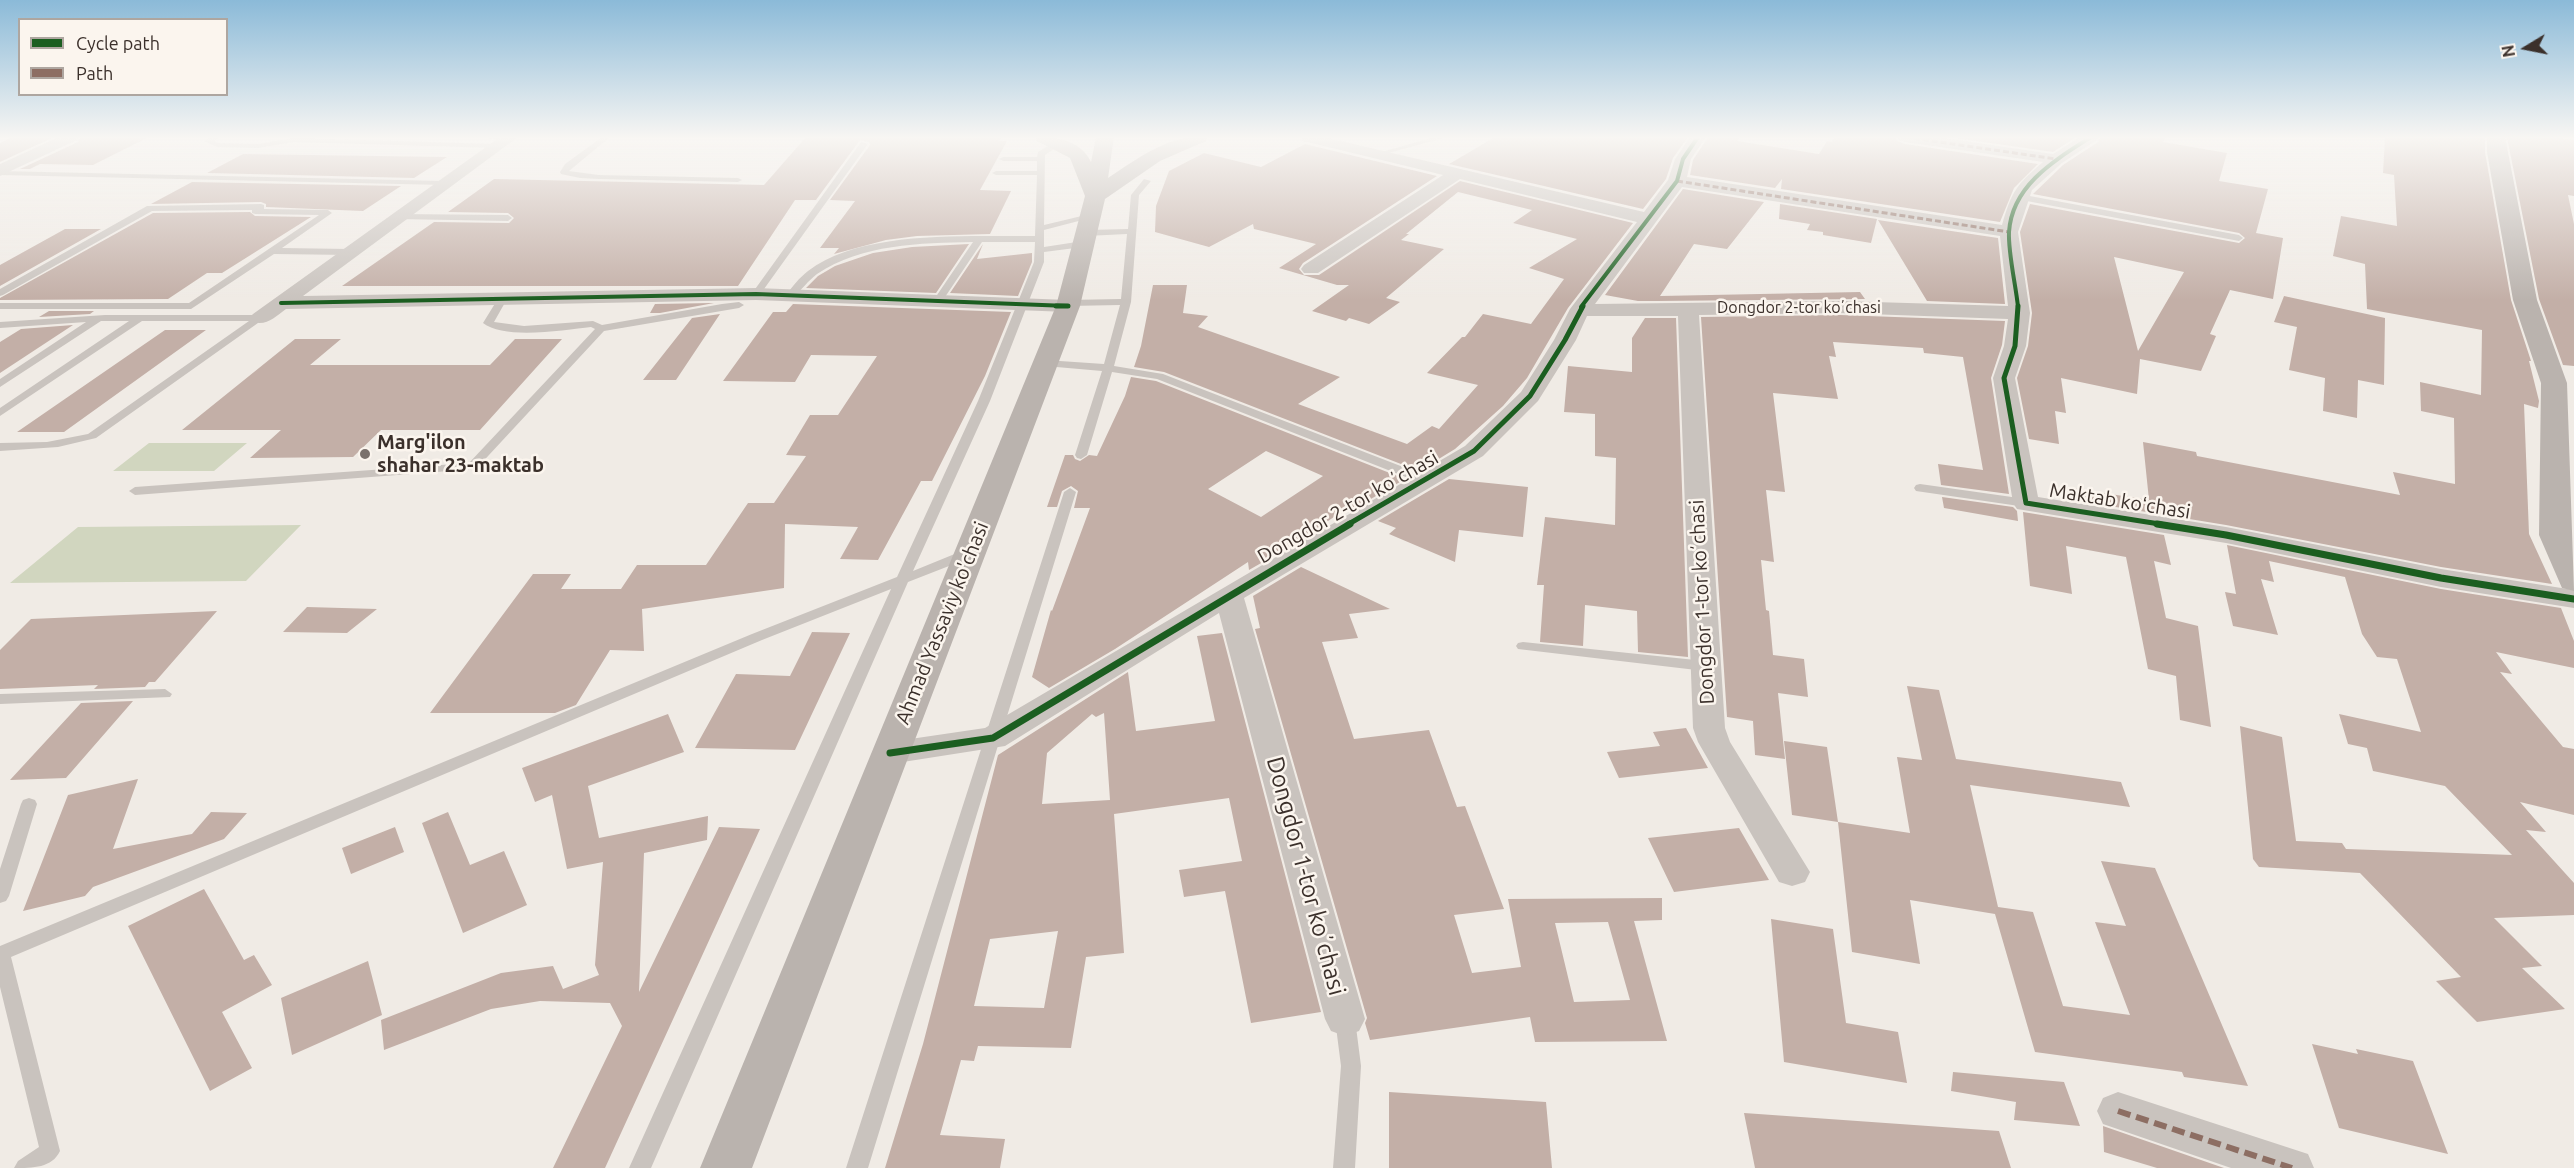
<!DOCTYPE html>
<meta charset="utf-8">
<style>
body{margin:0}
#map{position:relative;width:2574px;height:1168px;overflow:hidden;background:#f0ebe5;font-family:Ubuntu,sans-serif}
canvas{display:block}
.legend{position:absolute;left:18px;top:18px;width:210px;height:78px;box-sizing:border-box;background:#fbf5ee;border:2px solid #aea6a0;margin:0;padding:8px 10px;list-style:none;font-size:18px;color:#3b302b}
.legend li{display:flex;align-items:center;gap:12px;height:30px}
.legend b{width:30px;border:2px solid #aea6a0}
.north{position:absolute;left:2496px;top:18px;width:60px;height:60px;-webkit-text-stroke:4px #fbf5ee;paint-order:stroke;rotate:260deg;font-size:16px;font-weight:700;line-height:24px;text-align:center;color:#3b302b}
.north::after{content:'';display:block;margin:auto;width:21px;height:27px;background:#3b302b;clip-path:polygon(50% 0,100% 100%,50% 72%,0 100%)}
</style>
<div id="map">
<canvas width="2574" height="1168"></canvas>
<ul class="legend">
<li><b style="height:8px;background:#1b5e20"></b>Cycle path</li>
<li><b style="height:8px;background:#8d6e63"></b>Path</li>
</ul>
<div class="north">N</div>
</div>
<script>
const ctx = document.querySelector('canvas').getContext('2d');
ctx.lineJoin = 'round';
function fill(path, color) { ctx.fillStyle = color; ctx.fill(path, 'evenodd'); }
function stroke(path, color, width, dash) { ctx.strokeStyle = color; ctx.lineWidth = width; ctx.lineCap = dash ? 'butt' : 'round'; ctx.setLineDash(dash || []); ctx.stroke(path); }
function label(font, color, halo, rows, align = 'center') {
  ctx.font = font + ' Ubuntu,sans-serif'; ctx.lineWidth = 5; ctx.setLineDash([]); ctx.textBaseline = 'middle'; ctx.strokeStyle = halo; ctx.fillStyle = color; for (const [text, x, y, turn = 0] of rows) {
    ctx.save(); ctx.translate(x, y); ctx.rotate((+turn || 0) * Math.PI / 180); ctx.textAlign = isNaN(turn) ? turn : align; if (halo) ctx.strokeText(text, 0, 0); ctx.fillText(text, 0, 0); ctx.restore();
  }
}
const green = new Path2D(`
 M149 443H247L214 471H113Z
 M301 525 246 581 10 583 78 527Z`);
const building = new Path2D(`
 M13 137H54L0 162V143Z
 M81 137H149L93 165 40 164 30 169H20L78 142Z
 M806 137H1002L999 141H1007L980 190 1011 191 990 234 917 236 886 240 834 254 839 248H820L855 201 830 200 870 145 869 142 860 140 816 200H795L738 286H342L434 222 509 223 514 218 508 213 448 212 494 179 764 185Z
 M1495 137H1688L1673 158 1666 179 1643 209 1449 164Z
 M1708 137H1740L1737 141 1819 154 1827 141 1832 142 1835 137H1895L1897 141 1905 144 2038 164 2014 188 2000 222 1781 189 1782 179 1775 188 1690 175 1693 160Z
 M1949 137H2076L2053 152Z
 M2101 137H2166L2163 142 2227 153 2219 181 2268 189 2256 233 2283 238 2273 299 2230 290 2210 334 2216 336 2201 371 2140 359 2137 394 2061 378 2066 413 2055 411 2059 444 2029 439 2017 378 2028 346 2032 313 2020 232 2030 204 2239 243 2245 238 2239 233 2033 194 2063 165 2098 142ZM2114 257 2184 272 2138 351Z
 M2385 137H2485V152L2511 300 2531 361H2529L2539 401 2538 408 2524 404 2529 534 2552 584 2441 567 2226 525 2067 499 2065 487 2149 500 2143 442 2196 452 2197 456 2400 495 2393 472 2455 484 2454 418 2421 411 2420 382 2481 395 2482 330 2367 309 2365 264 2333 256 2341 216 2397 226 2394 175 2383 173Z
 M2507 137H2550L2574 140V196L2568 195 2574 224V366L2563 365 2539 299Z
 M1305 144 1437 176 1303 263 1299 269 1304 275H1319L1460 181 1633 223 1568 308 1527 378 1503 406 1455 449 1419 471 1164 372 1134 367 1141 346 1153 285H1187L1183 313 1208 316 1198 327 1340 377 1298 404 1407 444 1432 426 1439 429 1478 385 1427 373 1462 337H1465L1483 314 1531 324 1564 279 1529 268 1577 239 1513 223 1532 210 1458 192 1406 234H1409L1401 240 1444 249 1386 298 1400 302 1369 324 1349 318 1346 321 1312 311 1349 285H1337L1279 268 1316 244 1254 229 1253 224 1209 247 1155 232 1156 206 1169 171 1204 153 1261 167Z
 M243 154 447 157 414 178 207 173Z
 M192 182 401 186 363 211 266 207V204L261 202 151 204Z
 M1683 189 1764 202 1727 249 1694 244 1660 296 1860 292 1865 299 1656 301 1658 298 1656 301H1638L1605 295Z
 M1780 204 1877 219 1871 243 1823 235V232L1807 230 1810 224 1779 219Z
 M250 212 255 216 311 217 222 273H207L168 299 0 300V298L153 213Z
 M1878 220 1998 238 2005 304 1927 301Z
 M65 229H101L0 286V265Z
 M969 244 936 293 806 288 818 276 835 266 873 253 912 247Z
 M983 244 977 259 1032 253V262L1018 296 950 293Z
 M2284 296 2385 318 2384 385 2358 380 2357 418 2323 411 2325 378 2289 370 2297 327 2274 322Z
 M714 303 660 313H650L655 304Z
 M793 304 1011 312 985 376 932 481H921L878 560 840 559 858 527 785 524 784 588 642 609 644 651 610 650 576 705 555 713H430L533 574H571L561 589H621L637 565H706L748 503H774L806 456 786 455 810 415H838L877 356 811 355 795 382 723 381 773 312H786Z
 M49 311H94L90 314 39 317Z
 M720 314 676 380H643L692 318Z
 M1840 315 2005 321 2002 345 1991 378 2009 494 1941 485 1938 464 1983 470 1963 357 1924 353 1923 348 1833 342 1836 357 1829 356 1838 399 1773 393 1785 492 1766 490 1774 562 1761 560 1766 610 1769 611 1773 655 1804 659 1808 697 1778 693 1785 759 1755 755 1753 721 1727 717 1701 317Z
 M1645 318H1676L1688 657 1638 652 1637 611 1585 605 1583 646 1540 642 1544 585H1537L1545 517 1615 525 1616 458 1595 456V414L1564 412 1568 366 1632 372V338Z
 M73 325 0 373V342L21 329Z
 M165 330H206L64 432H17Z
 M295 339H341L310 365H490L515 339H562L480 430H381L353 457 250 458 281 430H182Z
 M1131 377 1156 381 1405 479 1352 510 1347 508 1296 543 1249 570 1248 562 1115 649 1049 688 1032 677 1051 610 1052 611 1090 508H1074L1078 491 1071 486 1062 491 1057 507H1047L1065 455H1073L1075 459 1080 461 1089 455 1097 456 1125 396ZM1266 451 1323 476 1261 517 1208 489Z
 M1449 479 1528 487 1523 537 1459 530 1455 562 1389 534 1396 528 1378 521Z
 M1942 497 2013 507 2017 511 2018 521 1944 508Z
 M2023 512 2164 535 2171 565 2154 561 2166 618 2198 626 2211 727 2180 720 2176 676 2148 669 2126 557 2066 546 2072 594 2030 586Z
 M2227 545 2441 589 2561 608 2574 641V668L2496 652 2512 674 2500 672 2563 747 2574 749V815L2520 802 2546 832 2526 830 2574 883V915L2494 918 2542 966 2522 968 2565 1009 2477 1022 2436 981 2461 977 2360 873 2259 867 2253 859 2240 726 2282 737 2296 841 2342 843 2346 849 2512 855 2445 786 2373 771 2367 748 2348 744 2339 714 2421 732 2397 659 2377 657 2362 634 2345 577 2269 561 2274 582 2261 579 2278 635 2233 626 2225 592 2236 594Z
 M1301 567 1390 609 1349 614 1358 638 1322 642 1354 739 1429 730 1457 807 1465 806 1504 909 1454 915 1472 973 1521 967 1508 899 1662 898V920L1634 921 1667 1041 1535 1042 1530 1017 1370 1040 1365 1023 1367 1018 1255 629 1260 628 1253 596ZM1608 922 1630 1000 1574 1002 1555 923Z
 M307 607 377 609 347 633 283 632Z
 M217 611 155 682H149L145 687 94 689 98 685 0 689V650L31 619Z
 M812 632 850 633 795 750 695 748 736 674 790 676Z
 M1222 633 1321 1012 1251 1023 1225 891 1184 897 1179 870 1242 861 1229 798 1114 814 1124 953 1086 957 1071 1048 978 1046 974 1061 961 1060 940 1135 1005 1139 1000 1168H885L923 1044 998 755 1128 672 1136 731 1215 721 1197 636ZM1104 713 1110 800 1042 804 1047 753 1092 714 1096 717ZM1058 931 1044 1008 974 1006 990 939Z
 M1907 686 1939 690 1956 759 2121 782 2130 807 1970 785 1998 907 2033 912 2063 1006 2130 1015 2095 922 2126 926 2101 861 2155 868 2248 1086 2184 1077 2182 1072 2035 1052 1995 914 1910 900 1920 964 1852 952 1838 822 1910 833 1897 757 1922 760Z
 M133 701 66 778 10 780 81 703Z
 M668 714 684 752 588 786 599 838 708 816 707 840 644 853 639 992 719 827 760 829 605 1168H553L622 1026 610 1003 540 1001 491 1009 384 1050 381 1020 501 973 553 966 563 989 599 975 595 965 603 862 567 869 552 795 535 802 522 768Z
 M1686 728 1708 768 1619 778 1607 752 1660 746 1653 732Z
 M1784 741 1827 747 1838 822 1792 815Z
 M138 779 113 849 192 834 211 812 247 813 224 839 93 887 85 896 23 911 68 795Z
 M448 812 470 865 504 851 527 905 463 933 422 823Z
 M395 827 404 852 351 874 342 848Z
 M1739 828 1769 880 1674 892 1648 838Z
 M204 889 244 960 254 955 272 985 222 1012 252 1068 210 1091 128 926Z
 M1771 919 1833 929 1846 1023 1898 1032 1907 1083 1784 1062Z
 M368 961 382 1015 292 1055 281 998Z
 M2312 1044 2358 1054 2356 1049 2413 1061 2448 1154 2339 1128Z
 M1953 1072 2064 1082 2080 1126 2014 1120 2016 1102 1951 1091Z
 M1389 1092 1546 1102 1552 1168H1389Z
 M1744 1113 1999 1131 2011 1168H1755Z
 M2103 1126 2224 1168H2157L2104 1152Z`);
const lane = new Path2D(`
 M211 137H220L214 141 218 143 258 144 294 138 496 144 500 146 496 148 294 142 258 148 217 147 204 141Z
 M486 137H513C507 141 492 141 486 137Z
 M602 137H610L569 171 599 175 738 178 742 180 738 182 599 179 580 178 561 174 560 172 565 164Z
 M1435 137H1447L1378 156 1374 154Z
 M861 142 868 144 759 296H753V292Z
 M1054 142 1061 144 1045 155 1044 225 1090 214 1094 217 1044 230V247L1083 241 1088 244 1083 247 1044 252V262L990 401 913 571 962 551H972L974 554 972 557 908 582 651 1168H629L891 589 762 640 11 957 60 1151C52 1168 33 1168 14 1168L18 1161 39 1147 0 987V946L752 634 897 577 978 401 1034 262 1035 242H982L941 303 938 304 933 301 973 242C920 243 862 244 817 274 809 280 801 290 794 297L786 295C792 287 800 277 808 271 863 229 969 237 1035 236L1037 175H996L992 173 996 171H1037V161H1003L999 159 1003 157H1037L1038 152Z
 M0 171 444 181 448 183 444 185 0 175Z
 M1144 179 1151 181 1139 195 1131 302 1114 366 1163 374 1429 477 1431 480 1429 483H1421L1157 379 1112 372 1087 455 1081 459 1077 458 1075 455 1102 371 1045 366 1040 363 1045 360 1104 364 1120 305 1068 306 1063 303 1068 300 1121 299 1127 234 1086 236 1082 233 1086 230 1128 229 1131 195Z
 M2019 194 2239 235 2243 238 2239 241 2016 199 2015 197Z
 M261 204 264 205V209L328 210 332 213 282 248 350 249 355 252 350 255 274 254 191 309H0V303H189L319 215 255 214 252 213V210L152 211 3 295 0 296V289L147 206Z
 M398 214 508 215 512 218 508 221 395 219 394 217Z
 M502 296 507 299 494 322 524 326 593 321 602 325 722 304 739 302 744 305 739 308 604 331 476 469 135 495 129 491 135 487 469 463 595 329 591 327C565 330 504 340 483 323L499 297Z
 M105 315H260L265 318 96 438 58 447 0 451V443L47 442 88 434 249 321H142L0 416V408L129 321H101L0 387V379L86 322 0 328V322Z
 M1920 484 2026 499 2032 503 2026 507 1916 491 1914 488 1916 485Z
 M1070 488 1076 492 868 1168H846L1064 492Z
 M1523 642 1705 661 1712 666 1705 671 1518 649 1516 646 1518 643Z
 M165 689 172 694 170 697 0 704V694Z
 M29 798 35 800 37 804 9 896 6 901 0 903V869L21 804 23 800Z
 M1345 1011 1352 1013 1355 1019 1361 1066 1355 1168H1333L1341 1066 1335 1019 1338 1013Z`);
const street = new Path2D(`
 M59 137H79L77 140 0 176V164Z
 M500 137H518L303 296 756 288 1068 300 1075 302 1078 306 1075 310 1068 312 756 300 286 309C275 317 267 326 253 322L249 318 253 314Z
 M1302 137H1324L1644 212 1668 180 1675 159 1690 137H1706L1691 159 1687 177 2002 225C2012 191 2016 185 2043 162L1905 142 1899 140 1897 137H1936L2053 154 2080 137H2099L2097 140 2062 163 2032 190 2018 232 2030 313 2026 346 2015 378 2038 497 2226 527 2441 569 2574 590V608L2441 587 2226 543 2017 509 2013 503 1993 378 2004 346 2008 319 1840 313 1699 315 1725 728 1730 742 1810 872 1805 882 1792 886 1779 882 1698 742 1693 728 1678 316H1587L1576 340 1538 401 1483 456 1244 598 1365 1019 1359 1031 1345 1036 1331 1031 1325 1019 1219 613 1005 746 890 764 878 761 873 753 878 745 890 742 985 728 1465 446 1521 392 1554 340 1570 309 1637 222 1460 179 1318 273H1304L1301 269 1304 265 1443 175 1303 141ZM1682 187 2000 236 2008 306 1840 301 1595 304Z
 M2118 1092 2308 1154 2314 1168H2231L2103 1124 2097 1111 2103 1098Z`);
const secondary = new Path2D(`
 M1035 137C1056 137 1081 140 1091 162L1096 137H1114L1108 178C1140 157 1169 134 1208 137L1206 141 1160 161 1105 199 1080 306 752 1168H700L1056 306 1085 196 1070 158 1037 141Z
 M2487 137H2505L2537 300 2567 383 2574 591 2562 588 2539 535 2541 383 2513 300 2487 152Z`);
const quietFar1 = new Path2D(`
 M1905 137 2056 159
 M1677 181 2009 232`);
const quiet = new Path2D(`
 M2118 1111 2292 1168`);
const cyclewayFar2 = new Path2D(`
 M281 303 756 294 1068 306
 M1581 307 1677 181 1683 159 1698 137
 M2018 307C2016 286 2008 253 2009 232 2012 185 2055 160 2091 137`);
const cyclewayFar1 = new Path2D(`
 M1056 306H1068
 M2018 306 2015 346 2004 378 2026 503 2166 525
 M1347 525 1474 451 1530 396 1565 340 1583 306`);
const cycleway = new Path2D(`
 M2157 524 2226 535 2441 578 2574 599
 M890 753 993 738 1350 524`);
const markers = [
 [365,454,6,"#7a716c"]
];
const farStreetnames = [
 ["Dongdor 2-tor koʼchasi",1799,308]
];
const poiNames = [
 ["Marg'ilon",377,442],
 ["shahar 23-maktab",377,465]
];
const streetNames = [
 ["Maktab koʻchasi",2120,501,9],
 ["Dongdor 2-tor koʼchasi",1348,507,-30],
 ["Dongdor 1-tor koʼchasi",1702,602,-93],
 ["Ahmad Yassaviy ko'chasi",942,623,-68]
];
const nearStreetnames = [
 ["Dongdor 1-tor koʼchasi",1306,876,75]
];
fill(green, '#d1d6bf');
fill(building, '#c3afa7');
fill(lane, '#c9c3be');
fill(street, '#c9c3be');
fill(secondary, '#bab3ae');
stroke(quietFar1, '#8d6e63', 3, [6, 3]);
stroke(quiet, '#8d6e63', 6, [13, 6]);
stroke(cyclewayFar2, '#1b5e20', 4);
stroke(cyclewayFar1, '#1b5e20', 5);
stroke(cycleway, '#1b5e20', 7);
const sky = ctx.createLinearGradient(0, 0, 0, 300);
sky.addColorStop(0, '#8bbad8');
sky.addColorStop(0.46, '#f8f6f3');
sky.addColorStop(1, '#f8f6f300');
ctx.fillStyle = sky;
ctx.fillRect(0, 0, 2574, 300);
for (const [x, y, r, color] of markers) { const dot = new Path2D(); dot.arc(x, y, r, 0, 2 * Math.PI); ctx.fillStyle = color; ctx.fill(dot); stroke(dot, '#fbf5ee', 2); }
label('16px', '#3b302b', '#fbf5ee', farStreetnames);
label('bold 20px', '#3b302b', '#fbf5ee', poiNames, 'left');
label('20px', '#3b302b', '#fbf5ee', streetNames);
label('24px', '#3b302b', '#fbf5ee', nearStreetnames);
</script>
